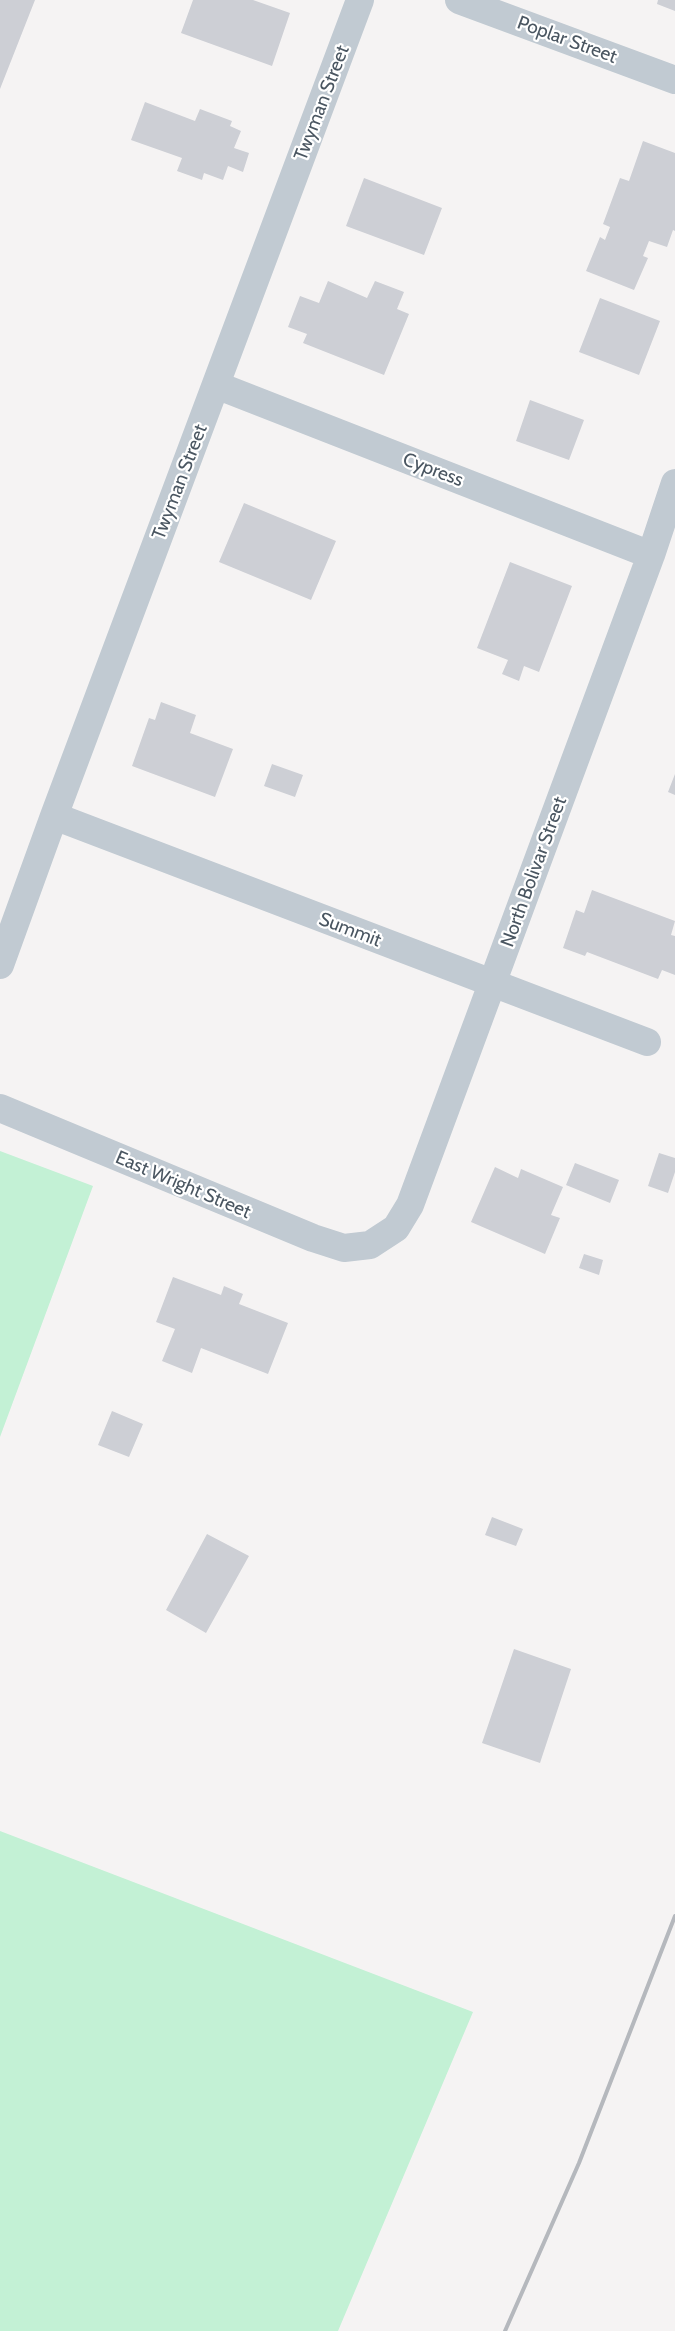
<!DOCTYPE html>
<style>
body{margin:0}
canvas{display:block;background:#f5f3f3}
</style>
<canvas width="675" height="2331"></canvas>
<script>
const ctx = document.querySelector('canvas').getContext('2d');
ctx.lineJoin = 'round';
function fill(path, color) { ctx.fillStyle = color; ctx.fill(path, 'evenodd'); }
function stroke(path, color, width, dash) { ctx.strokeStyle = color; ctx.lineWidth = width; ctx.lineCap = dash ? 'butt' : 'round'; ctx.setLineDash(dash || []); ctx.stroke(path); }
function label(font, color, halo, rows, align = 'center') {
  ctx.font = font + ' Cabin,sans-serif'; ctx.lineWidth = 4.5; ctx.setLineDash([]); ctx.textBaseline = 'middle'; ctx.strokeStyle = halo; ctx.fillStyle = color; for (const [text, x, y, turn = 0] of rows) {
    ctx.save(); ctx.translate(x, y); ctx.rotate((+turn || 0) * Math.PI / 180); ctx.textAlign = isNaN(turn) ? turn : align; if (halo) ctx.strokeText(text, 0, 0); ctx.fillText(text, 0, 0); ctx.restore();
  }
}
const green = new Path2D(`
 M0 1151 93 1186 0 1437Z
 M0 1831 473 2012 338 2331H0Z`);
const building = new Path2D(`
 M0 0H35L0 89Z
 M193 0H253L290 13 272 66 181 33Z
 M658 0H675V11L657 4Z
 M145 102 195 121 200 109 232 121 230 126 241 131 234 148 249 153 243 172 228 166 223 180 204 173 202 180 177 171 182 158 131 140Z
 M643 141 675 153V231L673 230 667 247 649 241 643 256 648 258 634 290 586 271 600 237 605 240 610 227 603 224 620 178 629 181Z
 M364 178 442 208 424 255 346 226Z
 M328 281 367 298 375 281 404 292 397 309 409 314 384 375 303 343 307 334 288 327 300 296 319 303Z
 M600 298 660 321 639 375 579 352Z
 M530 400 584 420 569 460 516 441Z
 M244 503 336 541 311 600 219 562Z
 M510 562 572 586 539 672 524 666 519 681 502 674 508 660 477 648Z
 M161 702 196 715 190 733 233 749 215 797 132 766 149 718 155 720Z
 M272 764 303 775 295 797 264 786Z
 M675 774V795L668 792Z
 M592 890 675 921 671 935 675 936V975L662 970 658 979 587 952 585 956 563 948 576 910 584 913Z
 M659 1153 675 1158V1172L668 1193 648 1186Z
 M575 1163 619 1180 610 1203 566 1185Z
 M495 1167 518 1178 521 1169 563 1187 551 1215 560 1218 545 1254 471 1222Z
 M584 1254 603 1260 599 1275 579 1268Z
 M173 1277 221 1295 224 1286 243 1294 239 1304 288 1323 268 1374 201 1348 192 1373 162 1361 175 1329 156 1322Z
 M112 1411 143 1424 129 1457 98 1445Z
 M492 1517 523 1529 516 1546 485 1535Z
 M207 1534 249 1556 206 1633 166 1610Z
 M514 1649 571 1669 540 1763 482 1743Z`);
const minor = new Path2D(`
 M216 385 651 555
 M54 816 647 1042
 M0 965 54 816 360 0
 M0 1108 313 1238 344 1248 370 1245 396 1228 410 1205 651 555 675 483`);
const tertiary = new Path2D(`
 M459 0 675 80`);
const rail = new Path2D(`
 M505 2331 579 2163 675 1916`);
const streetNames = [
 ["Poplar Street",567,40,20],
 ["Twyman Street",322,103,-69],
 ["Cypress",433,470,21],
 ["Twyman Street",180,482,-69],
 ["North Bolivar Street",534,872,-70],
 ["Summit",350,930,21],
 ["East Wright Street",183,1185,23]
];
fill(green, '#c3f1d5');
fill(building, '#cdcfd5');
stroke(minor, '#c1cad2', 28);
stroke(tertiary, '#c1cad2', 28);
stroke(rail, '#b5b8bd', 4);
label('19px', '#4a5661', '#fff', streetNames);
</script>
